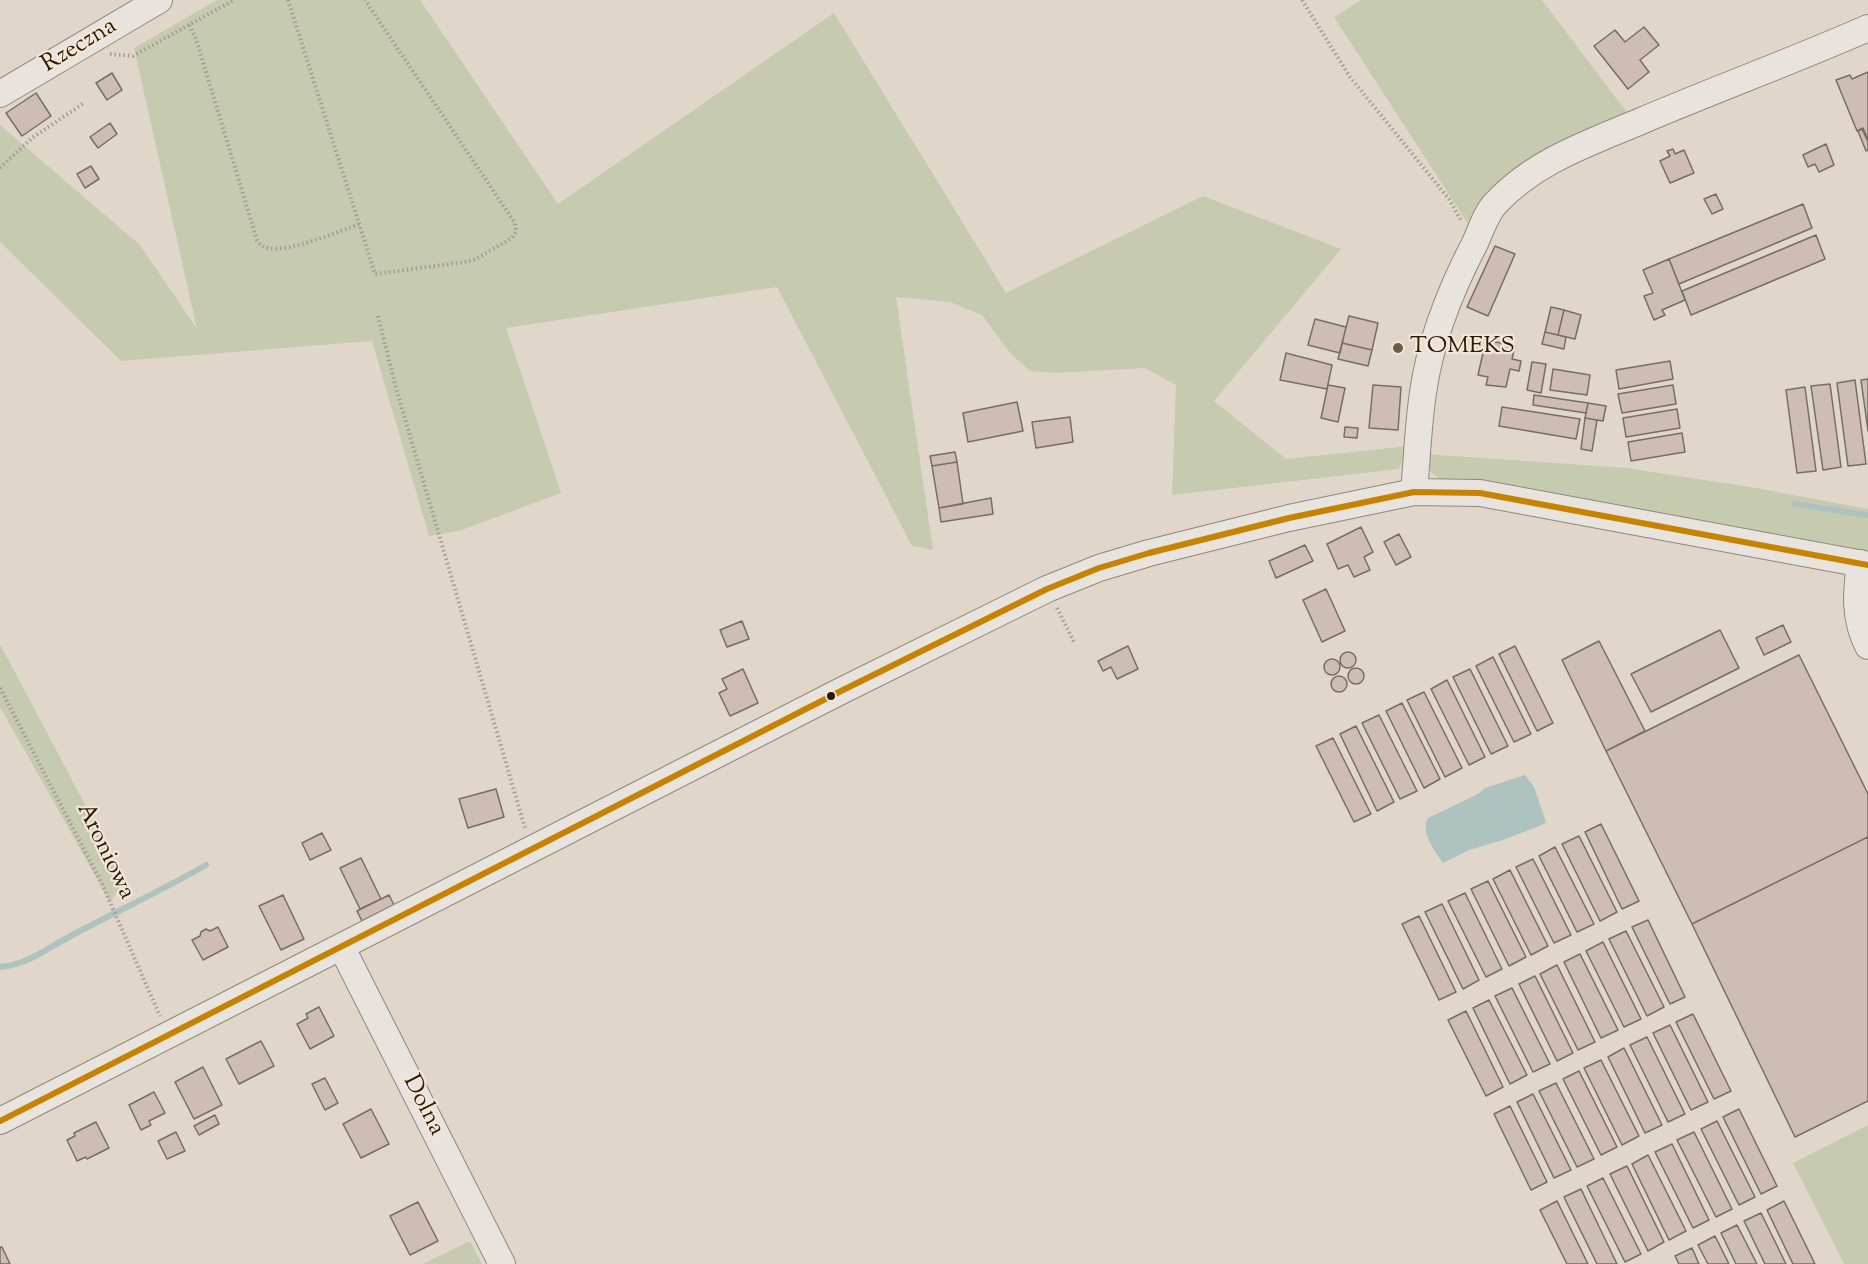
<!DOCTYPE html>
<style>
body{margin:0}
canvas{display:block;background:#e0d7ca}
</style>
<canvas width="1868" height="1264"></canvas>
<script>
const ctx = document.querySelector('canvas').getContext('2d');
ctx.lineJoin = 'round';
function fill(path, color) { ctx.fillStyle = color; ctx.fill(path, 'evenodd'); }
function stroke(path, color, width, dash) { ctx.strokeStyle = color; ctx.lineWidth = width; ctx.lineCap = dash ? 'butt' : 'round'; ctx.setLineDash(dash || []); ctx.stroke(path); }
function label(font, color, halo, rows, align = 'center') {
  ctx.font = font + ' "Sorts Mill Goudy",serif'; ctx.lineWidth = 4.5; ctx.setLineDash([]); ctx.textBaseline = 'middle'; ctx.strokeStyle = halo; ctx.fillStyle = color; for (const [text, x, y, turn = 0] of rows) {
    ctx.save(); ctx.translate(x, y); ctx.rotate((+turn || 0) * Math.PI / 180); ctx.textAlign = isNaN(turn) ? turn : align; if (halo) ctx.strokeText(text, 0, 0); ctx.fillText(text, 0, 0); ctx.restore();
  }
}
const green = new Path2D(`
 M217 0H420L558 204 834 13 1006 293 1203 196 1341 249 1214 401 1286 459 1409 446 1399 469 1172 495 1176 385 1145 368 1053 373 1030 371 1011 354 982 315 950 302 896 297 933 550 912 546 777 287 506 328 561 493 459 531 429 536 372 341 121 361 0 242V125L140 245 197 329 134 48Z
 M1361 0H1542L1628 114 1472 230 1334 17Z
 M1425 454 1627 468 1756 488 1868 509V557L1450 485C1434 475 1427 474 1425 454Z
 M0 644 125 880 110 902 0 707Z
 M1868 1125V1264H1844L1793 1163Z
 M470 1241 482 1264H423Z`);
const water = new Path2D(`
 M1525 775 1534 787 1546 822 1542 825 1500 841 1469 850 1443 863C1435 851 1420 832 1428 818L1478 794 1485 788Z`);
const stream = new Path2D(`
 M1795 504 1868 515
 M0 967C28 964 43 951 67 938 113 913 161 891 206 865`);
const building = new Path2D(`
 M1644 27 1659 45 1640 60 1649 72 1628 89 1594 46 1615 30 1625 42Z
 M1868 72V140L1863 128 1857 131 1836 80 1850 75 1852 79Z
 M112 73 122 90 107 100 96 83Z
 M36 93 51 116 22 136 6 113Z
 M110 123 117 134 98 148 90 137Z
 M1862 129 1868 142V150L1866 151 1858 131Z
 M1826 144 1834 165 1819 172 1815 164 1808 167 1803 155Z
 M1673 149 1675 154 1684 150 1694 173 1670 183 1660 161 1670 156 1667 151Z
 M91 166 99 179 85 188 77 174Z
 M1716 194 1723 209 1712 214 1704 199Z
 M1803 204 1812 228 1679 284 1669 259Z
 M1816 235 1825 259 1691 315 1682 291Z
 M1495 246 1515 254 1488 316 1467 307Z
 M1669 259 1685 300 1662 310 1665 315 1654 320 1644 296 1653 293 1643 270Z
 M1551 307 1564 310 1558 335 1545 332Z
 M1564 310 1581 315 1575 339 1558 335Z
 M1349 316 1378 323 1372 350 1342 343Z
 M1315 319 1346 327 1340 353 1308 345Z
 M1545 332 1566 337 1564 349 1542 344Z
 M1486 340 1515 346 1512 359 1521 361 1519 371 1510 369 1506 387 1486 385 1488 377 1478 375Z
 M1342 343 1372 350 1368 366 1338 359Z
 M1286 353 1332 365 1327 389 1280 380Z
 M1670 361 1673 379 1619 389 1616 370Z
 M1532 362 1546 364 1541 393 1527 390Z
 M1553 369 1590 375 1587 395 1550 390Z
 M1868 379V431L1861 380Z
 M1855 380 1866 464 1848 466 1837 383Z
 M1830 384 1841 467 1823 470 1811 386Z
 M1328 385 1345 388 1338 422 1321 418Z
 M1373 385 1401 387 1398 430 1369 428Z
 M1673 385 1676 404 1622 413 1618 394Z
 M1805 387 1816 471 1797 473 1786 390Z
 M1534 395 1588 403 1586 413 1533 405Z
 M1017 402 1023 431 968 442 963 413Z
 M1588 403 1606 406 1603 421 1585 418Z
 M1502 407 1580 419 1576 439 1499 426Z
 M1677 409 1680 428 1626 437 1623 418Z
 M1070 417 1073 442 1036 448 1032 422Z
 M1585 418 1597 420 1592 451 1581 449Z
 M1345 427 1358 428 1357 438 1344 437Z
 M1682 433 1685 452 1631 461 1628 442Z
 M955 452 957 462 932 466 930 456Z
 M957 462 963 504 939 508 932 466Z
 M991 498 993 514 941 522 939 508Z
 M1361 527 1373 552 1364 557 1370 570 1354 577 1348 565 1338 569 1327 544Z
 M1399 534 1411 557 1396 565 1384 542Z
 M1305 545 1313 561 1276 578 1269 561Z
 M1326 589 1345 631 1322 642 1303 600Z
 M742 621 749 639 727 647 720 630Z
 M1783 625 1791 642 1764 655 1756 638Z
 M1720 630 1739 668 1651 712 1631 674Z
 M1599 641 1645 731 1606 751 1562 660Z
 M1128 646 1138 669 1117 679 1111 667 1103 671 1098 661Z
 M1515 646 1553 723 1537 731 1499 654Z
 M1340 660a8 8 0 1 1 16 0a8 8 0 1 1-16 0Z
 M1799 655 1868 794V837L1692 924 1606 751Z
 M1493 657 1531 734 1514 742 1476 666Z
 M1324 667a8 8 0 1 1 16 0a8 8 0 1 1-16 0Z
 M1348 676a8 8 0 1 1 16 0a8 8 0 1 1-16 0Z
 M743 669 758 703 730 716 719 693 727 689 722 679Z
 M1470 669 1508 746 1491 754 1453 677Z
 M1331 684a8 8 0 1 1 16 0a8 8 0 1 1-16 0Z
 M1447 680 1485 757 1469 765 1431 689Z
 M1424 692 1462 768 1445 777 1407 700Z
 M1402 703 1440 779 1424 788 1386 711Z
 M1379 715 1417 791 1400 799 1362 723Z
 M1356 726 1394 802 1377 811 1340 734Z
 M1333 738 1371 814 1354 822 1316 746Z
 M496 789 504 817 468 828 459 799Z
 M1601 824 1639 901 1622 909 1585 832Z
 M322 833 331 850 310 860 302 843Z
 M1579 836 1617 912 1600 921 1562 844Z
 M1868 837V1101L1795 1137 1692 924Z
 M1555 847 1594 924 1577 932 1539 856Z
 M361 858 381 899 360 909 340 868Z
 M1533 859 1571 935 1554 943 1516 867Z
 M1510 870 1548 946 1531 955 1493 879Z
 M1488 881 1526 957 1509 966 1471 889Z
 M1465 893 1502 969 1486 977 1448 901Z
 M283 895 304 939 281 950 259 906Z
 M389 895 394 905 362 921 357 911Z
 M1442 904 1479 980 1463 989 1425 912Z
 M1419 916 1456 992 1439 1000 1402 924Z
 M1648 920 1685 997 1670 1004 1632 927Z
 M218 927 228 947 203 960 192 940 200 936 201 932 206 929 210 931Z
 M1626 931 1664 1007 1647 1016 1609 939Z
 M1603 942 1641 1019 1624 1027 1586 951Z
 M1580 954 1618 1030 1601 1038 1564 962Z
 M1557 965 1595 1042 1578 1050 1540 974Z
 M1535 976 1573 1053 1557 1061 1519 984Z
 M1512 988 1550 1064 1533 1072 1495 996Z
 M1489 1000 1527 1075 1510 1084 1473 1008Z
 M319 1007 334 1036 310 1049 297 1024 308 1018 306 1014Z
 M1466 1011 1503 1087 1486 1096 1448 1020Z
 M1693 1014 1731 1091 1714 1099 1676 1022Z
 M1670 1025 1708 1102 1691 1110 1653 1033Z
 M1647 1037 1685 1114 1668 1122 1630 1045Z
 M261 1041 274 1066 239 1084 226 1059Z
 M1624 1048 1662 1125 1645 1133 1608 1057Z
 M1601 1060 1639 1136 1622 1145 1584 1068Z
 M203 1067 222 1105 194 1119 175 1082Z
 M1579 1071 1617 1147 1601 1155 1563 1079Z
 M325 1078 338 1103 325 1110 312 1084Z
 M1556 1083 1594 1159 1577 1167 1539 1091Z
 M154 1092 165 1113 149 1121 151 1125 141 1130 129 1105Z
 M1533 1094 1571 1170 1554 1178 1517 1102Z
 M1510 1106 1547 1182 1531 1190 1494 1114Z
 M371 1109 389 1144 361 1158 343 1124Z
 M1739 1109 1777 1186 1761 1194 1723 1117Z
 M215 1115 219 1124 199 1135 194 1126Z
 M1717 1121 1755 1197 1739 1205 1701 1129Z
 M96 1122 109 1148 87 1159 86 1157 77 1161 67 1140 75 1136 74 1133Z
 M176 1132 185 1151 167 1159 158 1141Z
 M1694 1132 1732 1209 1716 1217 1677 1140Z
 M1672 1144 1709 1220 1693 1228 1655 1152Z
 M1648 1155 1686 1231 1669 1240 1632 1164Z
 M1627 1166 1664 1242 1648 1251 1610 1174Z
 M1603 1178 1641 1254 1625 1262 1587 1186Z
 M1581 1189 1617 1264H1597L1564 1197Z
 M1557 1201 1588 1264H1567L1540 1210Z
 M1784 1201 1815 1264H1793L1767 1210Z
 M418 1202 438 1241 410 1255 390 1216Z
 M1761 1213 1786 1264H1765L1744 1221Z
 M1737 1225 1757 1264H1736L1721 1233Z
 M1715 1236 1729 1264H1708L1698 1245Z
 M0 1247H2L10 1264H0Z
 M1692 1248 1699 1264H1679L1675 1256Z`);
const path = new Path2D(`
 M288 0 375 274 465 262 476 259 512 238 516 232 515 223 365 0
 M1302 0 1350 77 1449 199 1462 222
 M189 25 196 39 257 240C260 245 263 247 268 248 289 253 339 231 360 224
 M110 54 133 56 234 0
 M0 168 32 138 84 103
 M378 316 396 388 525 828
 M1057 608 1075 644
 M0 688 102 884 160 1016`);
const minor = new Path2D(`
 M0 94 159 0
 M1414 492C1417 459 1418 426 1423 393 1430 341 1451 289 1475 243 1481 230 1486 213 1496 203 1535 161 1589 143 1641 121 1716 89 1793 61 1868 28
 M1860 563C1856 593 1854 618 1868 646
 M342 948 502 1264
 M0 1121 841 691 1047 589 1099 568 1149 553 1289 518 1414 492 1480 493 1868 565`);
const bus1 = new Path2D(`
 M0 1121 841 691 1047 589 1099 568 1149 553 1289 518 1414 492 1480 493 1868 565`);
const markers = [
 [1398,348,6,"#6c5c49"],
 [831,696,5,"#2e1903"]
];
const streetNames = [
 ["Rzeczna",80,47,-31],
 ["Aroniowa",104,852,64],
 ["Dolna",422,1106,63]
];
const poiNames = [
 ["TOMEKS",1410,348]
];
fill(green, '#c6caae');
fill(water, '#aec2bf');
stroke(stream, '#aec2bf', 6);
fill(building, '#cfbdb5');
stroke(building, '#766e64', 1.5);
stroke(minor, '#90887e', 28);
stroke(path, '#a39d96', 4, [1.5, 3]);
stroke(minor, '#e8e3dc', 26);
stroke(bus1, '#c58301', 6);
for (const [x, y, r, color] of markers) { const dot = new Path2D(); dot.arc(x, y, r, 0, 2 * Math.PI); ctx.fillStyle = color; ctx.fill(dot); stroke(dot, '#f1e6d7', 2); }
label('24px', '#2e1903', '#f1e6d7', streetNames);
label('24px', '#2e1903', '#f1e6d7', poiNames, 'left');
</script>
